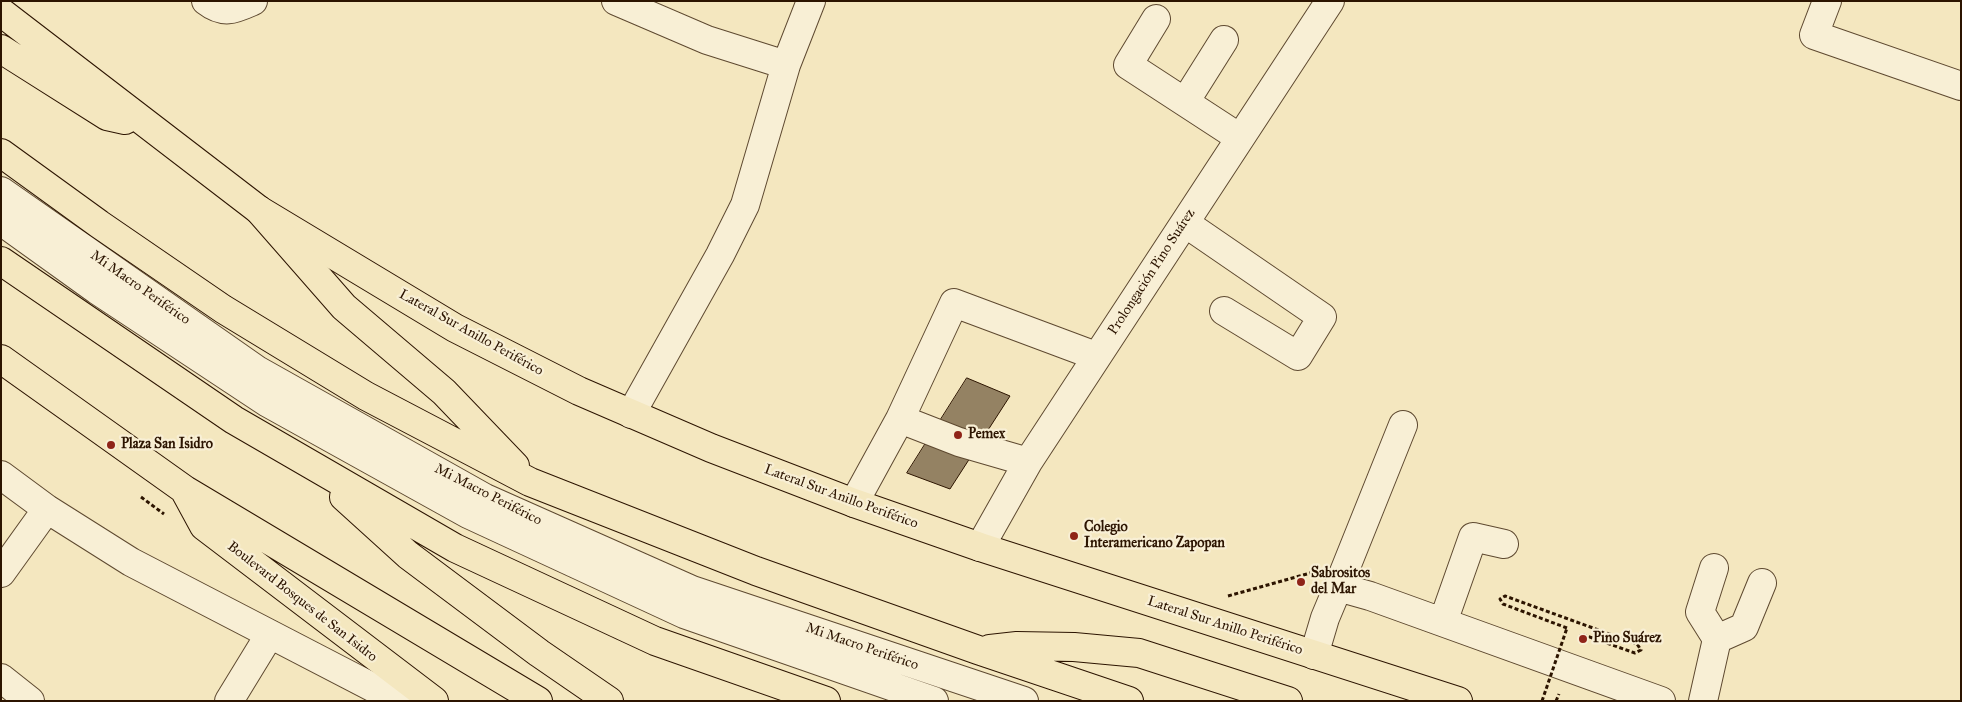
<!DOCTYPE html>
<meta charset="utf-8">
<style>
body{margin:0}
#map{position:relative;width:1962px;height:702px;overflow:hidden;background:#f4e7bf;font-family:"IM FELL Great Primer",serif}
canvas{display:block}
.frame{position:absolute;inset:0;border:2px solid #2c1400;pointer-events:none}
</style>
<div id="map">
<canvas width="1962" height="702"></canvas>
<div class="frame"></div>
</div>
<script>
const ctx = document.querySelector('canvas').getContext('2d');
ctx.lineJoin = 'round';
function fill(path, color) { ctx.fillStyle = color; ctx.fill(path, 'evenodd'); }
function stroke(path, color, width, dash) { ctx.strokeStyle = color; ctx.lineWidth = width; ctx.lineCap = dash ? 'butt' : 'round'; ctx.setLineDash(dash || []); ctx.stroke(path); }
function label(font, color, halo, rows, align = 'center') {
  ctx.font = font + ' "IM FELL Great Primer",serif'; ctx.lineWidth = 4.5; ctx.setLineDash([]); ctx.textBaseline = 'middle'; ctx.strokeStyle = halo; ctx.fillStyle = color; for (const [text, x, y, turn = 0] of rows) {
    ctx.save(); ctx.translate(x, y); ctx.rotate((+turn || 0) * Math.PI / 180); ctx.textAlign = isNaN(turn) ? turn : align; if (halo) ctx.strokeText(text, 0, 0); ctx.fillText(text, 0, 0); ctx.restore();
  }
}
const building = new Path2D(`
 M967 378 1010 396 950 489 907 473Z`);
const path = new Path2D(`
 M141 497 164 514
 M1228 596 1314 572
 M1567 628 1503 604 1500 599 1505 596 1637 644 1641 650 1635 653 1581 634 1579 641
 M1556 701 1559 694`);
const minor = new Path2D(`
 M206 1C224 15 235 9 253 1
 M616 1 707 40 786 65 745 205 720 255 631 414
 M1827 1 1814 35 1961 86
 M1156 19 1128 65 1240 138
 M786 65 811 1
 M1185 102 1224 40
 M1 191 257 370 485 498 692 590 1024 701
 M1 221 97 290 268 403 468 514 684 614 934 701
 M1185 223 1322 317 1298 356 1224 311
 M900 419 954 303 1096 356
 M1 475 47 509 131 562 399 701
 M854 503 900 419 959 442 1028 462
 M980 547 1028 462 1330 1
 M1 573 47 509
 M1338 587 1403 425
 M1443 622 1473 537 1504 544
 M1717 639 1744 627 1762 583
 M1314 655 1325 618 1338 587 1370 596 1661 701
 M1 678 30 701
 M229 701 270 634
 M1703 701 1717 639 1700 612 1714 568`);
const major = new Path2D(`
 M1 12 259 210 455 328 579 391 711 448 854 503 980 547 1458 701
 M1 49 107 116 125 120
 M1 359 185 490 538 701
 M185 491 204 526 434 701`);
const highway = new Path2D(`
 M1 153 99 224 223 309 366 396 530 482 756 571 978 650 1129 701
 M259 210 344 307 444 392 515 466
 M1 261 234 420 455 548 655 641 826 701
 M344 497 408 555 539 653 609 701
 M990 649 1017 646 1074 647 1139 653 1288 701`);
const pathBridge = new Path2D(`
 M1542 701 1567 628`);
const markers = [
 [958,435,5,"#8f2418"],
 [111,445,5,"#8f2418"],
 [1074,536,5,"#8f2418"],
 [1301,582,5,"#8f2418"],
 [1583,639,5,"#8f2418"]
];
const streetNames = [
 ["Prolongación Pino Suárez",1152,272,-57],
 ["Mi Macro Periférico",140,288,35],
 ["Lateral Sur Anillo Periférico",471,333,29],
 ["Mi Macro Periférico",488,495,27],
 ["Lateral Sur Anillo Periférico",841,497,20],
 ["Boulevard Bosques de San Isidro",302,602,38],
 ["Lateral Sur Anillo Periférico",1225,626,18],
 ["Mi Macro Periférico",862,647,19]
];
const poiNames = [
 ["Pemex",968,435],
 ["Plaza San Isidro",121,445],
 ["Colegio",1084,528],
 ["Interamericano Zapopan",1084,544],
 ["Sabrositos",1311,574],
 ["del Mar",1311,590],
 ["Pino Suárez",1593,639]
];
fill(building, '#948263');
stroke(building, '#2c1400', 1);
stroke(minor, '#5e4930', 30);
stroke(major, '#2c1400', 30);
stroke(highway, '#2c1400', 30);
stroke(path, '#2c1400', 3, [4, 2.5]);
stroke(minor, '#f8efd5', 28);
stroke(major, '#f4e7bf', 28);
stroke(highway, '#f4e7bf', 28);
stroke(pathBridge, '#2c1400', 3, [4, 2.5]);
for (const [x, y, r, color] of markers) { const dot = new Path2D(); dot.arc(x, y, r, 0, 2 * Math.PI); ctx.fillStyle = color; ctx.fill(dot); stroke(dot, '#f8efd5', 2); }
label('14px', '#2c1400', '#f8efd5', streetNames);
label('bold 14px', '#2c1400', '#f8efd5', poiNames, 'left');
</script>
